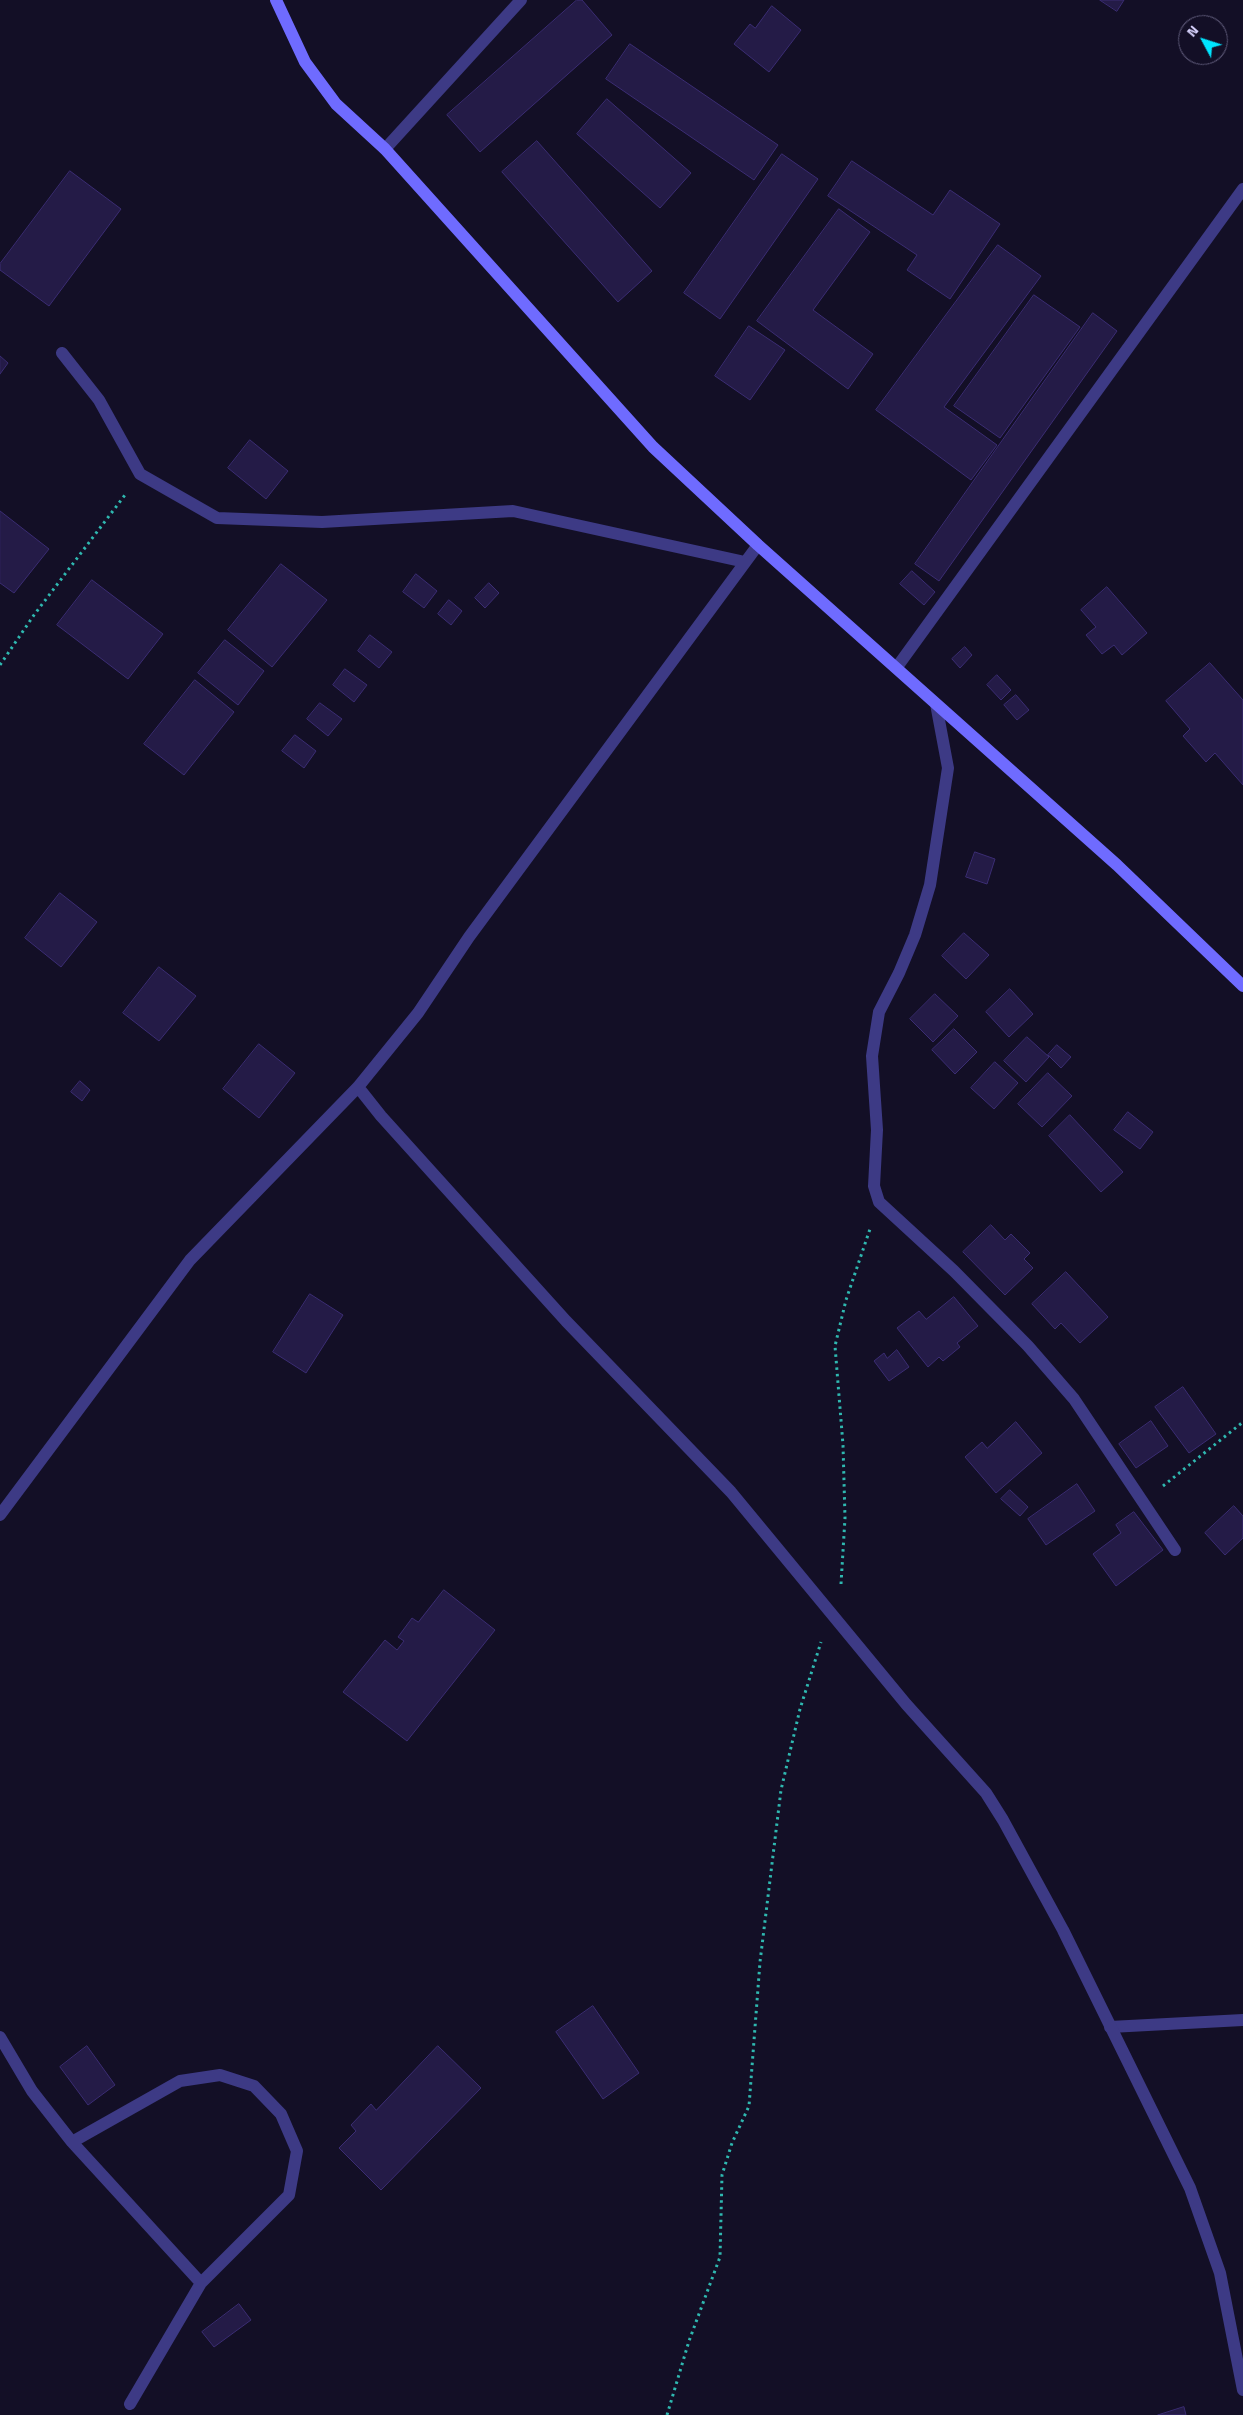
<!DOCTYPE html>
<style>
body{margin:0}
#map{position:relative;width:1243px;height:2415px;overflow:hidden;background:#130f26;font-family:"Titillium Web",sans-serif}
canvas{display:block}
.north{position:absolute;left:1178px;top:15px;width:50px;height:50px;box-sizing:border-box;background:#130f26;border:1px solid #625e7d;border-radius:50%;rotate:310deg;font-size:14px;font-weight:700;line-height:20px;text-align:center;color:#d9d4ff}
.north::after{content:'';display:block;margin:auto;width:18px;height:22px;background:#00e5ff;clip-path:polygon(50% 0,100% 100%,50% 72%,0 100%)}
</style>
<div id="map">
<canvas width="1243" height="2415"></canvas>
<div class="north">N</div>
</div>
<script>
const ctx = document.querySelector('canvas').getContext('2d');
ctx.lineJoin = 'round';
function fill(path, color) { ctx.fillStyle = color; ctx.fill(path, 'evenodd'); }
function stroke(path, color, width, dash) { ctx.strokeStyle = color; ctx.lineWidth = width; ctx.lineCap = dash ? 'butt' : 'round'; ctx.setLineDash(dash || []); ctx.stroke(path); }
const building = new Path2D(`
 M577 0H582L612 35 480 152 447 115Z
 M1100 0H1124L1117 11Z
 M772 6 801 30 769 72 734 44 750 24 755 28Z
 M630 44 778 145 754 180 606 79Z
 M607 99 691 173 660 208 577 134Z
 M537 141 652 271 618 302 502 172Z
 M782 154 818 179 720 319 684 293Z
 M852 161 933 215 950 190 1000 224 950 299 907 270 917 255 828 196Z
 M70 171 121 209 49 306 0 270V264Z
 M839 209 870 232 813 310 873 354 848 389 757 321Z
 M998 245 1041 276 944 407 997 445 971 480 876 410Z
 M1034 295 1080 327 1000 438 954 406Z
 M1093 313 1117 331 939 581 915 564Z
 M749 326 785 350 750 400 715 376Z
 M0 356 8 363 0 374Z
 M250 440 288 471 266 499 228 468Z
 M0 511 49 549 14 593 0 583Z
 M281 564 327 600 272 667 228 630Z
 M912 571 935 592 924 605 900 584Z
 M416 574 437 591 424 608 403 592Z
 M92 580 163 634 128 679 57 625Z
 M489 583 499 593 485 608 475 598Z
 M1107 587 1147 633 1122 655 1114 645 1102 654 1086 635 1096 627 1081 610Z
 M449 600 462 611 451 625 438 614Z
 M370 635 392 652 379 668 358 651Z
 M225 640 264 671 238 705 198 673Z
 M965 647 972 655 960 668 952 659Z
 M1210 663 1243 700V785L1215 753 1206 762 1183 736 1190 729 1166 701Z
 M345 669 367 685 354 702 333 685Z
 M997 675 1011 690 1001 700 987 685Z
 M195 680 234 712 184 775 144 744Z
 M1016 695 1029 710 1017 720 1004 705Z
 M320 703 342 719 328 736 307 719Z
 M295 735 316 751 304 768 282 751Z
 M975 852 995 859 987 884 966 877Z
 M60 893 97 922 61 967 25 938Z
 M964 933 989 955 966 979 942 956Z
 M159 967 196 996 159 1041 123 1013Z
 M1010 989 1033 1014 1009 1037 986 1012Z
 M935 994 958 1016 933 1042 910 1019Z
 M954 1029 977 1052 955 1074 932 1050Z
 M1027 1037 1049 1057 1026 1082 1004 1061Z
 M259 1044 295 1073 259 1118 223 1089Z
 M1057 1045 1071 1057 1061 1068 1048 1055Z
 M995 1062 1018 1083 994 1109 971 1088Z
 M1048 1073 1072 1096 1042 1127 1018 1104Z
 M80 1081 90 1090 82 1101 71 1092Z
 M1128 1112 1153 1132 1140 1149 1114 1130Z
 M1070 1115 1123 1172 1101 1192 1049 1136Z
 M991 1225 1005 1240 1011 1234 1030 1253 1024 1259 1033 1268 1005 1295 963 1252Z
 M1066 1272 1108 1317 1080 1343 1061 1323 1055 1329 1032 1304Z
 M310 1294 343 1315 306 1373 273 1352Z
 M954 1297 978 1326 957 1343 960 1347 943 1361 939 1357 928 1367 897 1328 919 1311 926 1319Z
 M897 1350 909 1367 889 1381 874 1361 884 1353 887 1358Z
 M1183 1387 1216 1434 1189 1453 1155 1407Z
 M1151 1421 1168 1446 1136 1468 1119 1444Z
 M1016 1422 1042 1453 996 1493 965 1457 982 1442 987 1448Z
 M1077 1484 1095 1511 1046 1545 1028 1519Z
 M1010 1490 1028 1507 1020 1516 1001 1499Z
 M1234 1506 1243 1516V1538L1225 1555 1205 1533Z
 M1134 1512 1163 1550 1116 1586 1093 1554 1121 1533 1116 1525Z
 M444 1590 495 1630 407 1741 343 1692 385 1640 397 1650 404 1641 398 1637 412 1618 418 1622Z
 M593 2006 639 2073 603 2099 556 2032Z
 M87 2046 115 2085 88 2105 60 2067Z
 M438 2046 481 2088 381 2190 339 2148 356 2131 351 2125 371 2104 376 2110Z
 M239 2304 251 2320 214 2347 202 2332Z
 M1184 2407 1186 2415H1158Z`);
const path = new Path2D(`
 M0 665 34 615 125 495
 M1163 1486 1243 1422
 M841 1584 845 1518 843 1445 835 1346 846 1300 870 1229
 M667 2415 689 2341 720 2257 722 2175 732 2143 749 2106 760 1962 781 1790 800 1709 821 1642`);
const service = new Path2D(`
 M1110 2027 1243 2020`);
const minor = new Path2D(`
 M385 149 521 0
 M62 353 99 400 140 474 217 518 322 522 513 511 745 562
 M897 667 1243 189
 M936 704 948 768 930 885 915 935 899 973 879 1012 872 1056 877 1130 874 1186 879 1202 954 1271 1028 1346 1074 1399 1175 1550
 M358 1087 381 1116 566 1321 731 1492 906 1704 986 1793 1003 1820 1063 1930 1190 2188 1220 2273 1243 2390
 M0 1515 190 1260 358 1087 418 1013 469 937 758 545
 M0 2037 32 2091 72 2142 201 2283
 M72 2142 180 2081 220 2075 254 2086 281 2114 297 2151 289 2195 201 2283 130 2404`);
const secondary = new Path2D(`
 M276 0 305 62 336 104 385 149 653 447 758 545 1117 865 1243 986`);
fill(building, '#241b47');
stroke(building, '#3b2d73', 1);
stroke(path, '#2fb8b0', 3, [2.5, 4]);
stroke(service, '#3d3a85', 12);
stroke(minor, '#3d3a85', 12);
stroke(secondary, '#6f6bff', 12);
</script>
